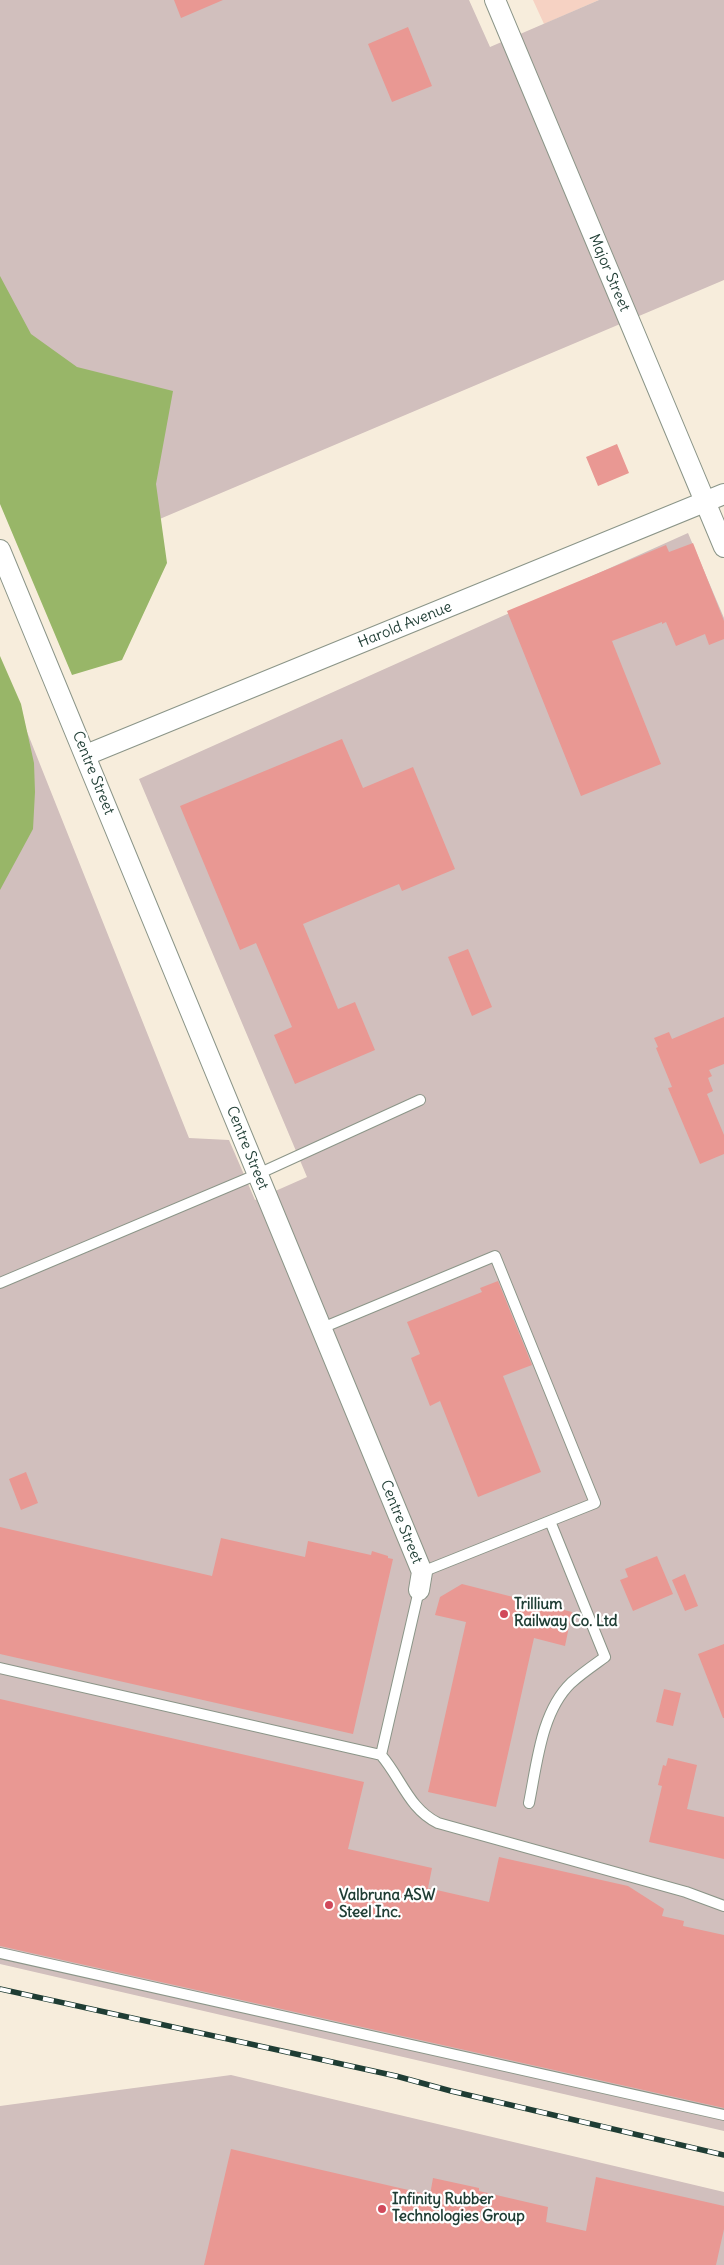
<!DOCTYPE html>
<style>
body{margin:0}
canvas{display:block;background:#f7eddc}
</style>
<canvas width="724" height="2265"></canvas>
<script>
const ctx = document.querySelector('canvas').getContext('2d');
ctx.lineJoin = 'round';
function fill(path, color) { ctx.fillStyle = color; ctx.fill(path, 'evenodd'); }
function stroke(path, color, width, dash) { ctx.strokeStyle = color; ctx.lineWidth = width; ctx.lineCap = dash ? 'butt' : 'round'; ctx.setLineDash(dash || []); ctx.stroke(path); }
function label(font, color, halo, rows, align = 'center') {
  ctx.font = font + ' Delius,sans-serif'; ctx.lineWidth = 4.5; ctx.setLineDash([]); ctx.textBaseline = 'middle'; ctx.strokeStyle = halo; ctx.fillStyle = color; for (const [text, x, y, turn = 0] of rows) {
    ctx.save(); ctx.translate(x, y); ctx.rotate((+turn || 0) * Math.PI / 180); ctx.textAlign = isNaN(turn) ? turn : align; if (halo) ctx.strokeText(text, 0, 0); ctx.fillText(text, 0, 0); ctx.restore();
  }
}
const built = new Path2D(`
 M533 0H599L544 24Z`);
const industrial = new Path2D(`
 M0 0H469L490 47 599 0H724V280L44 568 0 467Z
 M688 533 724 618V2131L0 1964V664L189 1138 229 1140 255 1200 307 1177 139 779Z
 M231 2075 724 2192V2265H0V2106Z`);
const forest = new Path2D(`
 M0 276 31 334 77 367 173 391 156 484 167 563 122 660 72 675 0 504Z
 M0 656 21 704 34 763 35 792 33 829 0 890Z`);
const building = new Path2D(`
 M174 0H223L181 18Z
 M408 27 432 86 392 102 368 44Z
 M617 444 629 473 598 486 586 457Z
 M693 543 724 621V639L709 645 705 634 676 646 666 622 662 624V622L612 641 661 764 581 796 507 611 666 545 669 552Z
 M342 739 363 788 413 767 455 869 402 891 399 884 303 924 338 1009 355 1002 375 1050 295 1084 274 1035 292 1027 256 943 240 950 180 806Z
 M468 949 492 1007 472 1016 448 957Z
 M724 1017V1064L709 1070 712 1076 708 1078 713 1091 707 1094 724 1135V1154L700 1164 668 1088 672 1087 656 1048 658 1047 654 1038 669 1032 672 1039Z
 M498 1281 532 1365 503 1376 541 1472 478 1497 440 1401 430 1406 411 1358 420 1354 407 1322 482 1292 480 1288Z
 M26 1472 38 1503 21 1510 9 1479Z
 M0 1527 212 1576 221 1538 305 1557 308 1541 371 1555 372 1551 388 1556V1558L393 1559 353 1734 0 1654Z
 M657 1556 673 1594 633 1611 620 1580 628 1577 625 1569Z
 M685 1574 698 1606 685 1611 672 1580Z
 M462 1584 572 1612 565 1646 534 1638 496 1807 428 1792 466 1622 435 1615 440 1597Z
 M724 1644V1718H723L698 1654Z
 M664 1689 681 1693 673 1726 656 1722Z
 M0 1699 364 1782 348 1849 432 1868 428 1888 489 1902 499 1857 628 1886 664 1909 662 1916 684 1921 683 1926 724 1935V2108L0 1946Z
 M668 1758 697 1765 687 1809 724 1817V1859L649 1842 662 1786 658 1785 663 1765 666 1766Z
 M231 2149 430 2195 433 2178 479 2188V2191L548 2207 546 2222 586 2231 596 2177 724 2206V2229L716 2265H204Z`);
const service = new Path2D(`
 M0 1283 258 1174 420 1100
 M322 1328 495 1256 595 1503 422 1572
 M0 1668 381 1755C401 1778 409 1809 438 1823L686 1892 724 1906
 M381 1755 419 1590
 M529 1803C537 1764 541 1712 571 1683 582 1673 594 1665 605 1657L550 1521
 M0 1953 724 2115`);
const minor = new Path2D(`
 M495 0 724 547
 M0 550 422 1572 419 1590
 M86 755 724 494`);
const rail = new Path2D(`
 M0 1989 396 2076 451 2091 724 2155`);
const markers = [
 [504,1614,5,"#d1495b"],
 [329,1905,5,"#d1495b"],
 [382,2209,5,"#d1495b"]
];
const streetNames = [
 ["Major Street",609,273,67],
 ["Harold Avenue",405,625,-22],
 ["Centre Street",93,773,68],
 ["Centre Street",247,1148,68],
 ["Centre Street",401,1522,68]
];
const poiNames = [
 ["Trillium",514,1605],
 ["Railway Co. Ltd",514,1622],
 ["Valbruna ASW",339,1896],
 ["Steel Inc.",339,1913],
 ["Infinity Rubber",392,2200],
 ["Technologies Group",392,2217]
];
fill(built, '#f6d2c3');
fill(industrial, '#d1bfbd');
fill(forest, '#98b668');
fill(building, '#e99893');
stroke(service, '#8b9588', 12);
stroke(minor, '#8b9588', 22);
stroke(service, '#fff', 10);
stroke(minor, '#fff', 20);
stroke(rail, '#1f3d34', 5.5);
stroke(rail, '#fff', 4, [11]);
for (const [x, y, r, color] of markers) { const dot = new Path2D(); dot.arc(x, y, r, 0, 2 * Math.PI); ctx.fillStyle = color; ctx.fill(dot); stroke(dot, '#fff', 2); }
label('15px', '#1f3d34', '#fff', streetNames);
label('bold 15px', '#1f3d34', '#fff', poiNames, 'left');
</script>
